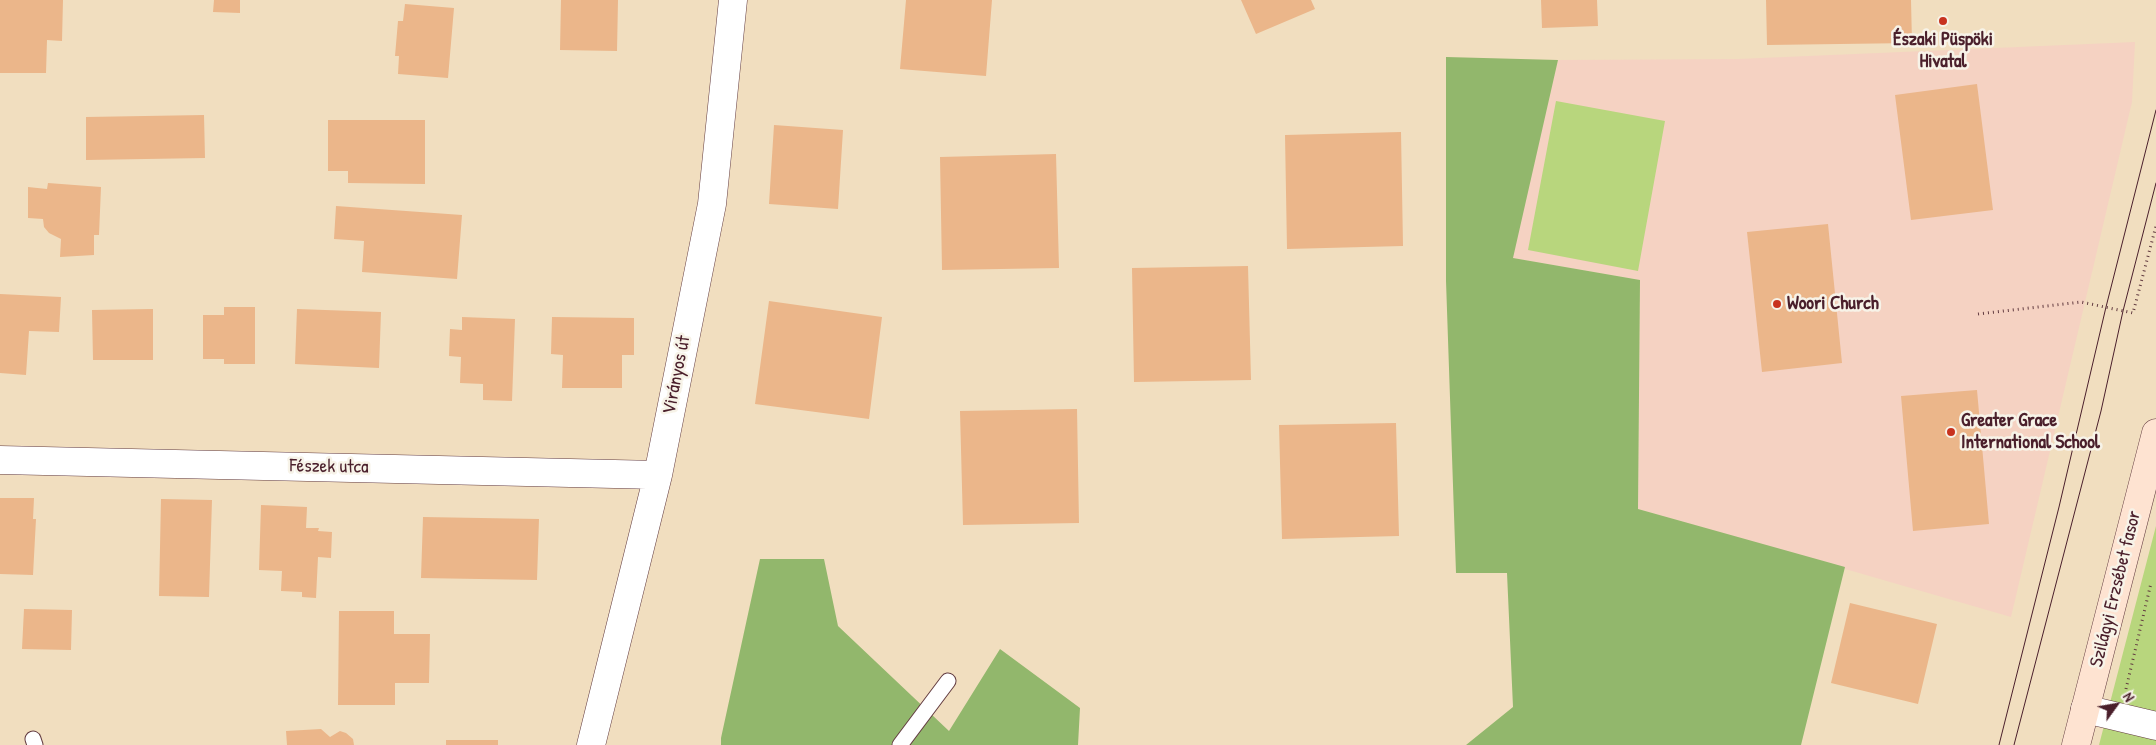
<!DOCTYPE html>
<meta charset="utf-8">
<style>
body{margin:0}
#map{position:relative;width:2156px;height:745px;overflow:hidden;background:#f1debf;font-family:"Patrick Hand",sans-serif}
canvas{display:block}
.north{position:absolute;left:2091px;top:680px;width:50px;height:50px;-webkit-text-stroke:4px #f7f3e8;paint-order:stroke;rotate:58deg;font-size:14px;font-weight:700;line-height:20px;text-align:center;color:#4a1f2b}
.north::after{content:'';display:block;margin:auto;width:18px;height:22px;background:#4a1f2b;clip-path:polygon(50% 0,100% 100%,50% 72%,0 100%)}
</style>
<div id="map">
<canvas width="2156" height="745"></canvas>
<div class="north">N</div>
</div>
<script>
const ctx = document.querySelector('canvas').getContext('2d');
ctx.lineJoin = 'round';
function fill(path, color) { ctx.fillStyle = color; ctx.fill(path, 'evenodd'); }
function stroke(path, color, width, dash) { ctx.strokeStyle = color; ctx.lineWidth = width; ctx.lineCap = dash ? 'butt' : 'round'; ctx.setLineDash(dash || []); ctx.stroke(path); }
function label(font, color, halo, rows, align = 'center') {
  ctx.font = font + ' "Patrick Hand",sans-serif'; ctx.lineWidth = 5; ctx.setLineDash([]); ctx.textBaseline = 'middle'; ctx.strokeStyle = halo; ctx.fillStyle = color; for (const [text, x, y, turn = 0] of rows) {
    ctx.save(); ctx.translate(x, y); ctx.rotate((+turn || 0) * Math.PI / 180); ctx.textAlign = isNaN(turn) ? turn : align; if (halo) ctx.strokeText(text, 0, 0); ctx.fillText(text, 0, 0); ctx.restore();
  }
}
const built = new Path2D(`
 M2135 42 2132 102 2011 617 1638 509 1640 280 1512 258 1558 60 1738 59Z`);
const green = new Path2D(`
 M1556 101 1665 121 1638 271 1528 250Z
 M2156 526V745H2099Z`);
const forest = new Path2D(`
 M1446 57 1558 60 1513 258 1640 280 1638 509 1845 567 1801 745H1466L1513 707 1507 573H1456L1446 281Z
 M760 559H824L838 626 949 731 1000 649 1080 708 1078 745H721V738Z`);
const building = new Path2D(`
 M0 0H63L62 41 47 40 46 73H0Z
 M214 0H240V13L213 12Z
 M561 0H618L617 51 560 50Z
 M906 0H992L986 76 900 69Z
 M1241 0H1311L1315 9 1256 34Z
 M1541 0H1597L1598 26 1542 28Z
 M1766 0H1911L1912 43 1767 45Z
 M405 4 454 8 448 78 398 74 399 56H395L398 21H403Z
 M1977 84 1993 210 1911 220 1895 95Z
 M204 115 205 158 86 160V117Z
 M328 120H425V184L348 183V171H328Z
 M774 125 843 130 838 209 769 204Z
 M1401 132 1403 246 1287 249 1285 135Z
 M1056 154 1059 268 942 270 940 157Z
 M48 183 101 187 99 235H94V255L60 257 61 239 49 233 44 227 43 219 28 218V187L47 189Z
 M336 206 462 215 457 279 362 272 364 241 334 239Z
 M1828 224 1842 363 1762 372 1747 232Z
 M1248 266 1251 380 1134 382 1132 268Z
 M0 294 61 297 59 332 29 331 26 375 0 373Z
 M769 301 882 317 869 419 755 404Z
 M224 307H255V364H224V359H203V315H224Z
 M153 309V360H93L92 310Z
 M297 309 381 312 379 368 295 364Z
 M462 317 515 319 512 401 483 400V384L460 383 461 357 449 356 450 329 462 330Z
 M552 317 634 318V355H622V388H562L563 355 551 354Z
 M1977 390 1989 524 1913 531 1901 396Z
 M1077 409 1079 523 963 525 960 411Z
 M1396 423 1399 536 1282 539 1279 425Z
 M0 498H34L33 519H36L33 575 0 574Z
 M161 499 212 500 209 597 159 596Z
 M261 505 307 507 306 528H319L318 531 332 532 331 558 318 557 316 598 302 597V592L281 591 282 571 259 570Z
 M423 517 539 519 537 580 421 578Z
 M1850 603 1937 624 1918 704 1831 683Z
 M24 609 72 610 71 650 22 649Z
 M339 611H394V634H430L429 683H395V705H338Z
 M321 729 330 737 340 731 346 733 353 739 354 745H287L286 731Z
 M446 740H498V745H446Z`);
const path = new Path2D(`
 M1978 314 2081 302 2133 313 2156 226
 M2126 689 2151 583`);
const lane = new Path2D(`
 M33 739 35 745
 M900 745 948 681`);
const street = new Path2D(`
 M0 460 658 475
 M2085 709 2156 726
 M591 745 658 475 712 204 733 0`);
const secondary = new Path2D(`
 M2076 745 2156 433`);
const tram = new Path2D(`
 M1999 745 2059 507 2106 307 2156 110
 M2014 745 2101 411 2123 311 2156 183`);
const markers = [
 [1943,21,5,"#c8321e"],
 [1777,304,5,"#c8321e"],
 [1951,432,5,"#c8321e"]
];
const poiNames = [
 ["Északi Püspöki",1943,40,"center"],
 ["Hivatal",1943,62,"center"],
 ["Woori Church",1787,304],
 ["Greater Grace",1961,421],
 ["International School",1961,443]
];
const streetNames = [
 ["Virányos út",677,375,-79],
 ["Fészek utca",329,467,1],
 ["Szilágyi Erzsébet fasor",2116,589,-76]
];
fill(built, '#f5d2c2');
fill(green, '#b8d67d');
fill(forest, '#92b76c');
fill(building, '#ebb68a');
stroke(lane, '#633c41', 17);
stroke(street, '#633c41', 29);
stroke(secondary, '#633c41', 29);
stroke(path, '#633c41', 3, [1, 4]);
stroke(lane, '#fff', 15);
stroke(street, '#fff', 28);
stroke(secondary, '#fee3d1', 28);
stroke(tram, '#4a1f2b', 1);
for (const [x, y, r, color] of markers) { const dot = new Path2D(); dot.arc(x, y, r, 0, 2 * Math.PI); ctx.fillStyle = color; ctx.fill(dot); stroke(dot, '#f7f3e8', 2); }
label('bold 19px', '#4a1f2b', '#f7f3e8', poiNames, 'left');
label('19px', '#4a1f2b', '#f7f3e8', streetNames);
</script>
